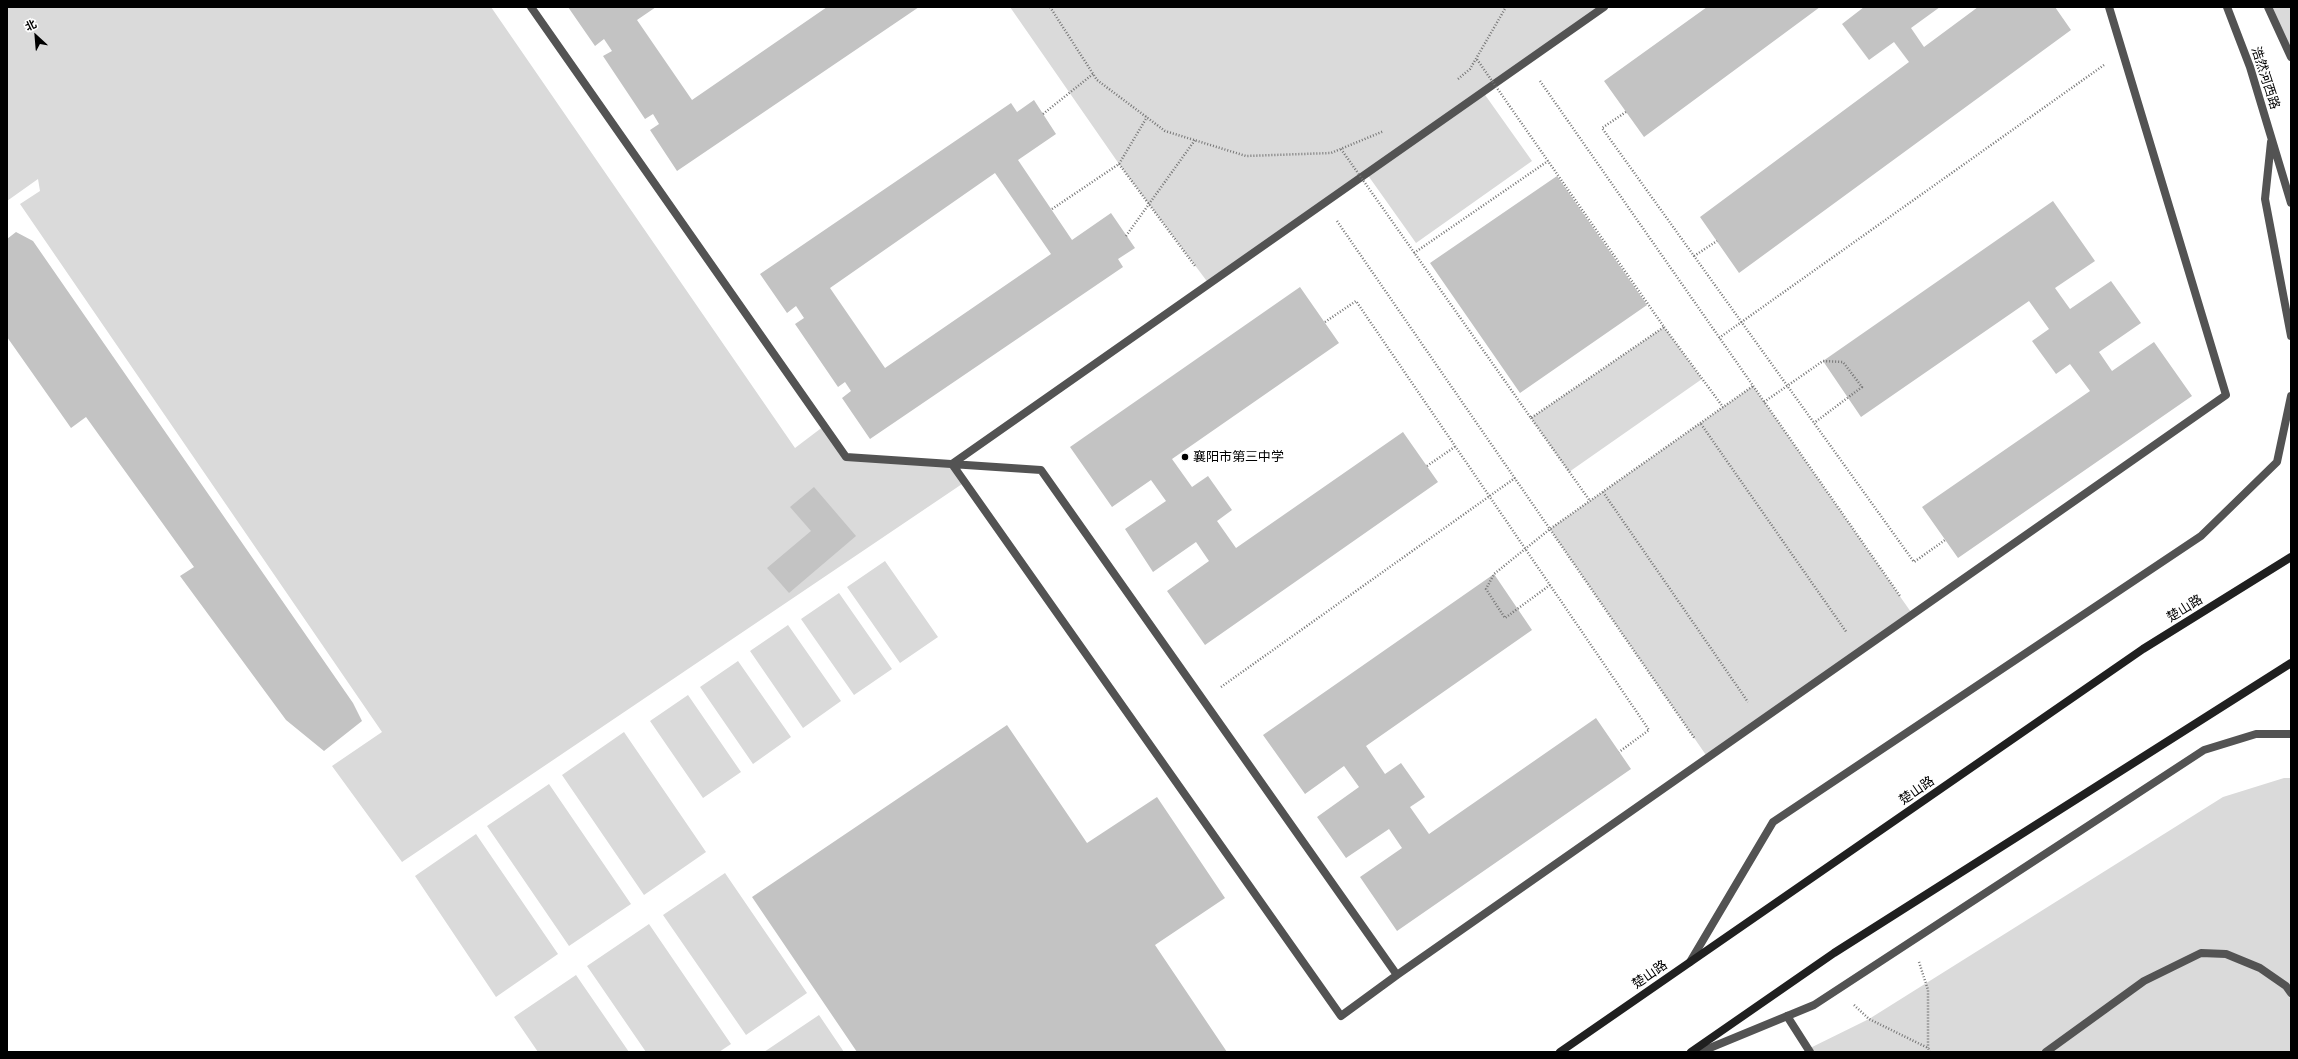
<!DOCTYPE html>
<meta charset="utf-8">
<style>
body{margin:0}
#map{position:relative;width:2298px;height:1059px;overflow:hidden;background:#fff;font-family:Arial,"Noto Sans SC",sans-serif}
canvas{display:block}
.frame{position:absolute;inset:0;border:8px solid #000;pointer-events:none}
.north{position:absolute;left:16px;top:16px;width:40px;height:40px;-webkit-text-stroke:3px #fff;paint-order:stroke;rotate:334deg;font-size:11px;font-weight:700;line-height:16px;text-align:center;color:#000}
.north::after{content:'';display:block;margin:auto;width:14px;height:18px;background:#000;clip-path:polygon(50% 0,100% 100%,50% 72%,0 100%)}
</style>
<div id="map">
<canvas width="2298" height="1059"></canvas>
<div class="frame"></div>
<div class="north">北</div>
</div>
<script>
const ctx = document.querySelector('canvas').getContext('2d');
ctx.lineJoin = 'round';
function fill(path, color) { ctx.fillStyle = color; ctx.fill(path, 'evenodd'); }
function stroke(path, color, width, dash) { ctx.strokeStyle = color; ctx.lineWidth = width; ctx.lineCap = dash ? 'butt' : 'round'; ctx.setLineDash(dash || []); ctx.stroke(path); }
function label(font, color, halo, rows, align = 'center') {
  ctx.font = font + ' Arial,"Noto Sans SC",sans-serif'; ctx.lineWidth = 3.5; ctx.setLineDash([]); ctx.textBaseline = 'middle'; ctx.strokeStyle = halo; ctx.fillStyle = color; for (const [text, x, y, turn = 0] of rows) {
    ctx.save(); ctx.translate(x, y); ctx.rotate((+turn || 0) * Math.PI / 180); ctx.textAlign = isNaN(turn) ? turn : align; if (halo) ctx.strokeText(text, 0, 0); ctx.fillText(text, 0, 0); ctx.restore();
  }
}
const green = new Path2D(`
 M7 7H491L795 448 824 426 851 458 952 464 965 482 402 862 332 766 382 732 20 204 40 191 38 179 7 201Z
 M1010 7H1604L1483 92 1532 161 1416 243 1367 174 1209 284 1119 164Z
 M2268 7H2291V57Z
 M1664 327 1702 379 1569 472 1531 418Z
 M1753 386 1913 615 1708 758 1550 529Z
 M885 561 938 637 900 663 847 587Z
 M839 593 892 669 854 695 801 619Z
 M788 625 841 701 803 728 750 651Z
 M738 661 791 737 753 764 700 687Z
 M688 695 741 772 703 798 650 721Z
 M624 732 706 852 644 895 562 775Z
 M2284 778H2291V1052H1802L1869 1019 2223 797Z
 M549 784 631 904 569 946 487 826Z
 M476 834 558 954 496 997 415 876Z
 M725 873 807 993 746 1035 663 915Z
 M649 924 731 1044 719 1052H646L587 966Z
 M576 975 629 1052H538L514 1017Z
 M819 1015 844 1052H764Z`);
const building = new Path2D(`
 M568 7H656L637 20 692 100 827 7H919L677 171 650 130 659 124 653 114 645 119 603 56 612 51 604 39 595 46Z
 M1707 7H1820L1644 137 1604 81Z
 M1864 7H1940L1911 28 1924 47 1978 7H2055L2071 30 1739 273 1700 217 1909 62 1894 42 1869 60 1842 24Z
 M1034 100 1056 134 1018 160 1072 240 1111 213 1135 248 1118 259 1123 267 870 439 842 398 851 391 845 382 838 387 795 324 804 318 796 306 787 313 760 274 1011 103 1017 112ZM995 173 1051 254 885 368 830 288Z
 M1557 176 1647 305 1520 393 1430 263Z
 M2053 201 2095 261 2055 288 2070 309 2111 281 2141 323 2099 352 2112 371 2154 342 2192 396 1958 558 1922 507 2090 391 2070 364 2056 374 2032 341 2049 329 2029 301 1861 417 1823 361Z
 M16 232 33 241 353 703 362 721 324 751 286 720 180 576 194 567 86 417 71 428 7 337V239Z
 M1300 287 1339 343 1172 459 1192 487 1208 476 1232 510 1217 521 1236 548 1403 432 1438 482 1205 645 1167 591 1209 561 1196 542 1153 572 1125 529 1166 501 1151 480 1112 507 1070 447Z
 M814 487 856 536 789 593 767 568 811 531 790 507Z
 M1494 574 1532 630 1366 746 1385 774 1401 763 1425 797 1410 807 1429 834 1596 718 1631 769 1397 931 1360 877 1402 848 1389 829 1346 858 1317 817 1359 787 1344 766 1305 794 1263 735Z
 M1007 725 1087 843 1157 797 1225 898 1155 945 1227 1052H857L752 897Z`);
const path = new Path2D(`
 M1050 7 1097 80 1165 131 1246 156 1331 153 1384 131
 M1458 79 1470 69 1506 7
 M1540 81 1900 596
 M1043 114 1093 74
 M1119 164 1195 266
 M1052 209 1119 164 1147 117
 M1337 221 1695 739
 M1414 253 1548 161
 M1694 256 1717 241
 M1664 327 1723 407
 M1719 338 2104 65
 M1764 402 1823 361 1843 362 1862 387 1814 423
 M1531 418 1590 501
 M1701 424 1847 633
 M1427 466 1456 446
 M1603 492 1748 702
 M1550 585 1505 618 1486 589 1494 574 1550 529 1753 386
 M1221 687 1515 478
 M1919 962 1928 990V1048
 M1854 1005 1869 1019 1928 1048 1930 1052`);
const service = new Path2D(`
 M531 7 846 457 1041 470 1397 975 2226 395 2109 7
 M1397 975 1341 1016 952 464 1604 7
 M2046 1052 2144 981 2201 953 2226 954 2260 968 2286 986 2291 993`);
const pedestrian = new Path2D(`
 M1787 1016 1810 1052`);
const tertiary = new Path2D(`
 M2227 7 2250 67 2291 203
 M2268 7 2291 57
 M2271 142 2265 199 2291 336
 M1690 962 1773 822 2201 536 2277 462 2291 396
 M1700 1052 1814 1005 2204 750 2256 734H2291`);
const secondary = new Path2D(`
 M1560 1052 2143 649 2291 557
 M1691 1052 1834 953 2291 663`);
const pathBridge = new Path2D(`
 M1626 112 1602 128 1914 562 1945 540
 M1341 149 1531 418 1664 327 1476 58
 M1126 236 1195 140
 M1325 322 1356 301 1649 730 1619 752`);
const markers = [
 [1185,457,4,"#000"]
];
const streetNames = [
 ["浩然河西路",2265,78,72],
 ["楚山路",2185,609,-32],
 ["楚山路",1917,791,-35],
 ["楚山路",1650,975,-35]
];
const poiNames = [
 ["襄阳市第三中学",1193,457]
];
fill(green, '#dadada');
fill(building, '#c3c3c3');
stroke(path, '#757575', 2.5, [1, 2]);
stroke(service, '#535353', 8);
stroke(pedestrian, '#535353', 8);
stroke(tertiary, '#535353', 8);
stroke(secondary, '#202020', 8);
stroke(pathBridge, '#757575', 2.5, [1, 2]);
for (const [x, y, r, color] of markers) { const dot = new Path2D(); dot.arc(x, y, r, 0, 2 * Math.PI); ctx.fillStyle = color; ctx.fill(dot); stroke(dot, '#fff', 1.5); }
label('13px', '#000', '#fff', streetNames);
label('13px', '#000', '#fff', poiNames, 'left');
</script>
